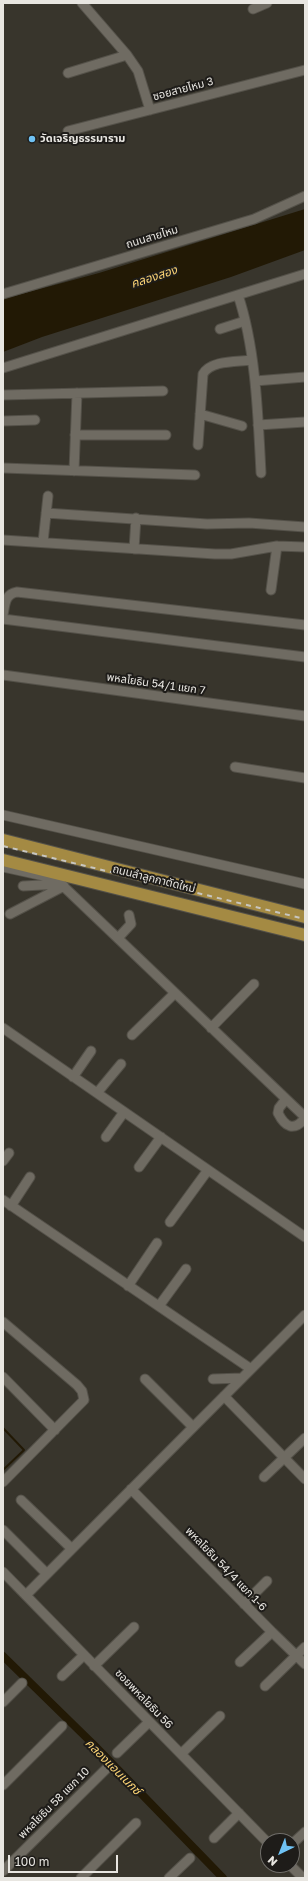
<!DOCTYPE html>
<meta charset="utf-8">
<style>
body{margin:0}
#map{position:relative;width:308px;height:1881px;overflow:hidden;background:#38352c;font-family:"Golos Text",sans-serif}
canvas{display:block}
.frame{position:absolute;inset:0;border:4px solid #e8e6e1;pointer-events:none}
.north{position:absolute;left:260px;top:1833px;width:40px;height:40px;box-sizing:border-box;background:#1e1c19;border:1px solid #6f6d69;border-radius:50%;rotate:223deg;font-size:11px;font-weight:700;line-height:16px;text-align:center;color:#e8e6e1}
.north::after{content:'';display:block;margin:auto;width:14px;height:18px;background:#6fc2f4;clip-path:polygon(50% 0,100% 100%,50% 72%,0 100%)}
.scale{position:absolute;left:8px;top:1855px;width:110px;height:18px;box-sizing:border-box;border:2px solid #e8e6e1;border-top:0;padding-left:5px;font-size:12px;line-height:14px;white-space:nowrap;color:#e8e6e1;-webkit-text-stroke:3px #1e1c19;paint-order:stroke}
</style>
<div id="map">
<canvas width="308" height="1881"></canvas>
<div class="frame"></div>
<div class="north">N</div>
<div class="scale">100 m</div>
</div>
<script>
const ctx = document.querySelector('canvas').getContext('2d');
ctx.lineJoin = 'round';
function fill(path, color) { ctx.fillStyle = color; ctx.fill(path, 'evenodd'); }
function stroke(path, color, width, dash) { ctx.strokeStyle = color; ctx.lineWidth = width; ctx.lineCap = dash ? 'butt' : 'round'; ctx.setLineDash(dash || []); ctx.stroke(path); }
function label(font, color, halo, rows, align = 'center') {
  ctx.font = font + ' "Golos Text","Noto Sans Thai",sans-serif'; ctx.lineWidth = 4; ctx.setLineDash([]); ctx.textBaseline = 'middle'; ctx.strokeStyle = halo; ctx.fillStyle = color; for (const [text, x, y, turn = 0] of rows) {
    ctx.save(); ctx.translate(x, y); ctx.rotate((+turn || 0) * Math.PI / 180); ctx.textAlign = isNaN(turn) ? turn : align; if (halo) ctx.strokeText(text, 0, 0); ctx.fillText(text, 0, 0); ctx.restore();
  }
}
const water = new Path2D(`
 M305 209V250L231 277 42 337 3 352V299L99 273Z`);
const stream = new Path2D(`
 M3 1428 24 1450 3 1470`);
const canal = new Path2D(`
 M3 1656 94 1745 223 1878`);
const minor = new Path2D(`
 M82 3 127 55 138 71 150 110
 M253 9 267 3
 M68 73 127 55
 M68 131 305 70
 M3 294 254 219 305 196
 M238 295C256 349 258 416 261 473
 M220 329 245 321
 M3 368 305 274
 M255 381 305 377
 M3 395 163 391
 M200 414 242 426
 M3 421 35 420
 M258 425 305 422
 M75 435H166
 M198 445 203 374C211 360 237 362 251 360
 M3 468 195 475
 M74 471 77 393
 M46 513 207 524 249 523 305 527
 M3 540 215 554H231L277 546 305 547
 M43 542 48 496
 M134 549 136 518
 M271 590 277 546
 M3 615C5 604 5 594 17 592L305 625
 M3 619 305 657
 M3 675 305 716
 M235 767 305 778
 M3 815 305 884
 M3 867 53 878 61 884 305 1117
 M23 886 61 884
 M10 914 64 886
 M118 938 131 924 129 915
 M3 1028 305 1237
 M211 1028 254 984
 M132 1035 175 993
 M73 1077 91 1051
 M97 1093 121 1064
 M286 1099 279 1108 278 1113C285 1127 294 1132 305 1118
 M106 1137 124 1112
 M3 1161 9 1153
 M139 1167 161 1137
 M3 1200 251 1369
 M11 1206 30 1177
 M170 1222 208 1170
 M128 1286 157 1243
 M159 1306 186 1269
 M3 1322 77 1385 82 1391 84 1400 3 1482
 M3 1377 55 1430
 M145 1379 193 1427
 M213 1379 242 1378
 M224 1396 305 1479
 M264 1477 305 1438
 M131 1489 272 1632 305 1664
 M21 1500 72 1549
 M3 1530 47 1574
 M3 1572 268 1843
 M26 1595 305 1315
 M244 1604 267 1581
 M240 1662 272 1632
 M94 1666 134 1627
 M62 1676 84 1655
 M265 1686 305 1647
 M3 1702 22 1683
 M117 1753 149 1722
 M181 1754 220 1716
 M3 1785 62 1726
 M214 1838 239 1813
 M292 1844 305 1832
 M290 1865 303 1878
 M3 1871 106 1769
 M81 1878 136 1823
 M169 1878 190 1858`);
const major = new Path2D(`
 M3 840 305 917
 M3 860 305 935`);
const rail = new Path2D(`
 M3 846 305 919`);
const markers = [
 [32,139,4,"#6fc2f4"]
];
const streetNames = [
 ["ซอยสายไหม 3",183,89,-15],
 ["ถนนสายไหม",152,237,-17],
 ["พหลโยธิน 54/1 แยก 7",156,684,8],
 ["ถนนลำลูกกาตัดใหม่",154,879,14],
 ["พหลโยธิน 54/4 แยก 1-6",226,1569,46],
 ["ซอยพหลโยธิน 56",144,1699,46],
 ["พหลโยธิน 58 แยก 10",54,1803,-45]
];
const poiNames = [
 ["วัดเจริญธรรมาราม",40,139]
];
const waterNames = [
 ["คลองสอง",154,277,-18],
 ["คลองแอนเนกซ์",113,1767,45]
];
fill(water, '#221905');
stroke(stream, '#221905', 2);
stroke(canal, '#221905', 8);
stroke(minor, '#545149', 11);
stroke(major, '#545149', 14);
stroke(minor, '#6f6b62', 9);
stroke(major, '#a48a43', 12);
stroke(rail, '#c8c6c0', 2, [5, 5]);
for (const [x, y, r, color] of markers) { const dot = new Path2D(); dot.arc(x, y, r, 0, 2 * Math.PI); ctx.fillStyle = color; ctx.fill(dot); stroke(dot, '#1e1c19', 1.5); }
label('11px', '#e8e6e1', '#1e1c19', streetNames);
label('bold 11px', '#e8e6e1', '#1e1c19', poiNames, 'left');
label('italic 12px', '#fcd475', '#1e1c19', waterNames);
</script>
